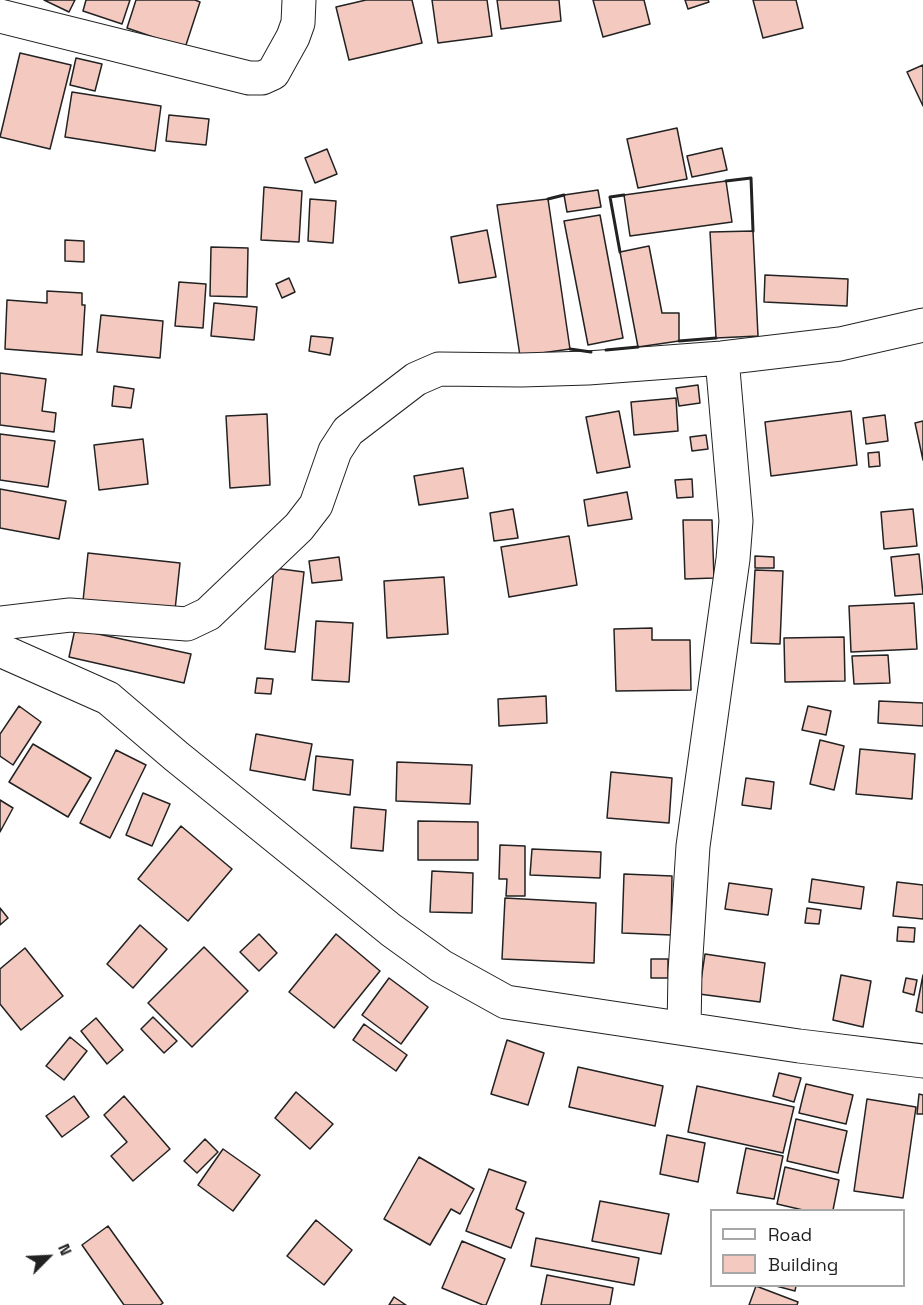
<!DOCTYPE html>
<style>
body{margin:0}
#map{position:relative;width:923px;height:1305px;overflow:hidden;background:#fff;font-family:"Space Grotesk",sans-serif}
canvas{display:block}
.legend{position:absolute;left:710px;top:1209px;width:195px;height:78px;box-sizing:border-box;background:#fff;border:2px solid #a7a7a7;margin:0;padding:8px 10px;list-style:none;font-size:18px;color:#222}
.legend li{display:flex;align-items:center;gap:12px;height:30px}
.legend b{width:30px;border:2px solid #a7a7a7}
.north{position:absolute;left:18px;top:1227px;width:60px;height:60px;-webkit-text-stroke:4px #fff;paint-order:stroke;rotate:66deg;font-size:16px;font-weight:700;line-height:24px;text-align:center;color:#222}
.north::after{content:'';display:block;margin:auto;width:21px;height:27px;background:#222;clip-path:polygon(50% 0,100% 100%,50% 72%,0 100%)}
</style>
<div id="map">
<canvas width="923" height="1305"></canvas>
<ul class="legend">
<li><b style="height:8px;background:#fff"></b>Road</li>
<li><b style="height:16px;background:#f3c9c0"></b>Building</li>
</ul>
<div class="north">N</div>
</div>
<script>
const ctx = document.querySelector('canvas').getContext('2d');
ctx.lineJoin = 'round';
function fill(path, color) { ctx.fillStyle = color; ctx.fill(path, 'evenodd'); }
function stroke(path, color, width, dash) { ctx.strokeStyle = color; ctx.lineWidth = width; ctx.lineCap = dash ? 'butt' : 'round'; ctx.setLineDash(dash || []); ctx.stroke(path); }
const building = new Path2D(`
 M44 0H75L69 12Z
 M86 0H130L122 24 83 11Z
 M136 0H195L200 2 185 48 127 28Z
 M366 0H412L422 43 349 60 336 7Z
 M432 0H487L492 36 438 43Z
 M497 0H559L561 21 501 29Z
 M593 0H644L650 24 603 37Z
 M685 0H708L709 2 688 9Z
 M753 0H796L803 28 763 38Z
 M20 53 71 65 50 149 0 137Z
 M76 58 102 64 95 91 70 85Z
 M923 65V106L907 72Z
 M72 92 161 106 155 151 65 137Z
 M169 115 209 119 206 145 166 141Z
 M677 128 687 179 638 188 627 139Z
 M722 148 727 170 692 177 687 156Z
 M327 149 337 174 315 183 305 158Z
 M726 181 732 222 630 236 624 195Z
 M264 187 302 191 299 242 261 240Z
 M598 190 601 207 567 212 564 195Z
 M310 199 336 201 333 243 308 241Z
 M548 199 570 349 520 356 497 205Z
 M600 215 623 338 588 345 564 221Z
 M487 230 496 277 459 283 451 237Z
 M753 231 758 336 716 338 710 232Z
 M65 240 84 241V262L65 261Z
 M649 246 662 313H679V341L638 347 620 252Z
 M211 247 248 248 247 297 210 296Z
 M765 275 848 279 847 306 764 302Z
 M289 278 295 292 282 298 276 284Z
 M179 282 206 284 203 328 175 326Z
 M47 291 82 293V305H85L82 355 5 349 7 300 47 303Z
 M214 303 257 307 254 340 211 336Z
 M101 315 163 321 160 358 97 352Z
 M311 336 333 338 330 355 309 351Z
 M0 373 46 379 42 411 56 413 54 432 0 425Z
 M698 385 700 403 679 406 676 388Z
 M114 386 134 389 131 408 112 406Z
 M676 398 678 431 634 435 631 402Z
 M619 411 630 467 597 473 586 417Z
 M851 411 857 465 771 476 765 422Z
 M267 414 270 485 230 488 226 416Z
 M885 415 888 441 866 444 863 418Z
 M923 421V460L915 423Z
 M0 434 55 441 48 487 0 480Z
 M706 435 708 449 692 451 690 437Z
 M143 439 148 484 99 490 94 445Z
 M879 452 880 466 869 467 868 453Z
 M463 468 468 498 419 505 414 476Z
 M692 479 693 497 677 498 675 480Z
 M0 489 66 501 59 539 0 528Z
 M627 492 632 519 588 526 584 500Z
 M513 509 518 538 494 541 490 513Z
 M913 509 917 546 884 549 881 512Z
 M683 520H712L714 578 685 579Z
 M569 536 577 585 509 597 501 547Z
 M88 553 180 563 175 610 83 601Z
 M919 554 923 594 895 596 891 557Z
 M755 556 774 557V568H755Z
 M339 557 342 580 312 583 309 561Z
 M274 568 304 572 295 652 265 649Z
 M755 570 783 571 780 644 751 643Z
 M444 577 448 634 387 638 384 581Z
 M914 603 917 649 851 652 849 606Z
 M316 621 353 623 349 682 312 680Z
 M652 628V640H690L691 690 616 691 614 629Z
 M75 629 191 654 184 683 69 657Z
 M844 637 845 681 785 682 784 638Z
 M888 655 890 683 854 684 852 656Z
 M257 678 273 679 271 694 255 693Z
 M546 696 547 723 499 726 498 699Z
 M879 701 923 703V726L878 723Z
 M19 706 41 722 13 765 0 756V734Z
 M808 706 831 711 826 735 802 730Z
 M256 734 312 744 305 780 250 770Z
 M820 740 844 746 834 790 810 784Z
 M33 744 91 778 68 817 9 782Z
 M860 749 915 754 912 799 856 794Z
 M116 750 146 765 110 838 80 823Z
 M316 756 353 760 350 795 313 790Z
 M397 762 472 765 470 804 396 801Z
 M611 772 672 778 669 823 607 818Z
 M746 778 774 782 771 809 742 805Z
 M143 793 170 804 152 846 126 835Z
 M0 800 13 808 0 832Z
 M354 807 386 810 383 851 351 848Z
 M418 821 478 822V860H418Z
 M181 826 232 869 188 921 138 879Z
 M500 845 525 846V896H506L507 879H499Z
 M532 849 601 852 600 878 530 875Z
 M432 871 473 873 472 913 430 912Z
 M624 874 672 876 671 935 622 933Z
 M812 879 864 887 861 909 809 902Z
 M897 882 923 885V919L893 916Z
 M729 883 772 889 768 915 725 909Z
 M505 898 596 903 594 963 502 959Z
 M0 908 8 918 0 925Z
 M807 908 821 910 819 924 805 923Z
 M140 925 167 949 133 988 107 964Z
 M898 927 915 928 914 942 897 941Z
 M259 934 277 953 259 971 240 952Z
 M336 934 380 971 334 1028 289 992Z
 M204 947 248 991 192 1047 148 1003Z
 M25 948 63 996 21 1030 0 1004V969Z
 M705 954 765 963 760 1002 699 994Z
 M651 959H668V978H651Z
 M841 975 871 981 863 1027 833 1020Z
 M923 975V1013L916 1011Z
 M389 978 428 1007 401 1044 362 1015Z
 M906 978 917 980 914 995 903 992Z
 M153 1017 177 1041 164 1053 141 1029Z
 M96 1018 123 1050 107 1064 81 1031Z
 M364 1024 407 1055 396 1071 353 1040Z
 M70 1037 87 1051 64 1080 46 1066Z
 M507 1040 544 1053 528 1105 491 1094Z
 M578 1067 663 1086 655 1126 569 1107Z
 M779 1073 801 1078 794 1102 773 1096Z
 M806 1084 853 1095 846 1124 799 1113Z
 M697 1086 794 1107 783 1153 688 1132Z
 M296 1092 333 1124 310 1149 275 1118Z
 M919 1094 923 1095V1114H917Z
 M74 1096 89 1117 62 1137 46 1116Z
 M124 1096 170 1149 133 1181 111 1156 127 1142 104 1115Z
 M867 1099 916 1107 903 1198 854 1191Z
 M796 1119 847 1131 838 1173 787 1161Z
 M667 1135 705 1143 698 1182 660 1174Z
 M205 1139 218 1152 197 1173 184 1161Z
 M746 1148 783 1156 774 1199 737 1193Z
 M223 1149 260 1175 233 1211 198 1185Z
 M419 1157 474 1189 460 1214 451 1209 430 1245 384 1219Z
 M785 1167 839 1180 833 1210H803L777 1204Z
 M489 1169 526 1182 516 1209 524 1213 511 1248 466 1231Z
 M600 1201 669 1214 661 1254 592 1241Z
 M316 1220 352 1250 324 1285 287 1256Z
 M108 1226 163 1303 160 1305H124L82 1245Z
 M536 1238 639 1258 634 1285 531 1266Z
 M462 1241 505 1259 486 1305H483L442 1288Z
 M547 1275 613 1288 610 1305H541Z
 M756 1286 798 1302 797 1305H749Z
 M776 1286H796L795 1291Z
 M394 1297 406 1305H389Z`);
const minor = new Path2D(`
 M0 16 249 78H262L273 73 293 37 298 23 299 0
 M0 623 70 615 187 624 208 614 299 527 316 505 335 451 348 431 416 379 439 369 521 370 588 368 722 358 840 344 923 325
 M0 650 108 698 176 756 391 930 441 966 506 1002 799 1046 923 1061
 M684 1028 685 972 693 846 733 559 736 521 722 358`);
const wall = new Path2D(`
 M726 181 751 178 753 231
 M548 199 564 195
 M620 252 610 197 624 195
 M679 341 716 338
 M570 349 591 352
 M606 350 638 347`);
fill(building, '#f3c9c0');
stroke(building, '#222', 1.5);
stroke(minor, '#222', 35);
stroke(minor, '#fff', 33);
stroke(wall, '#222', 3);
</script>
